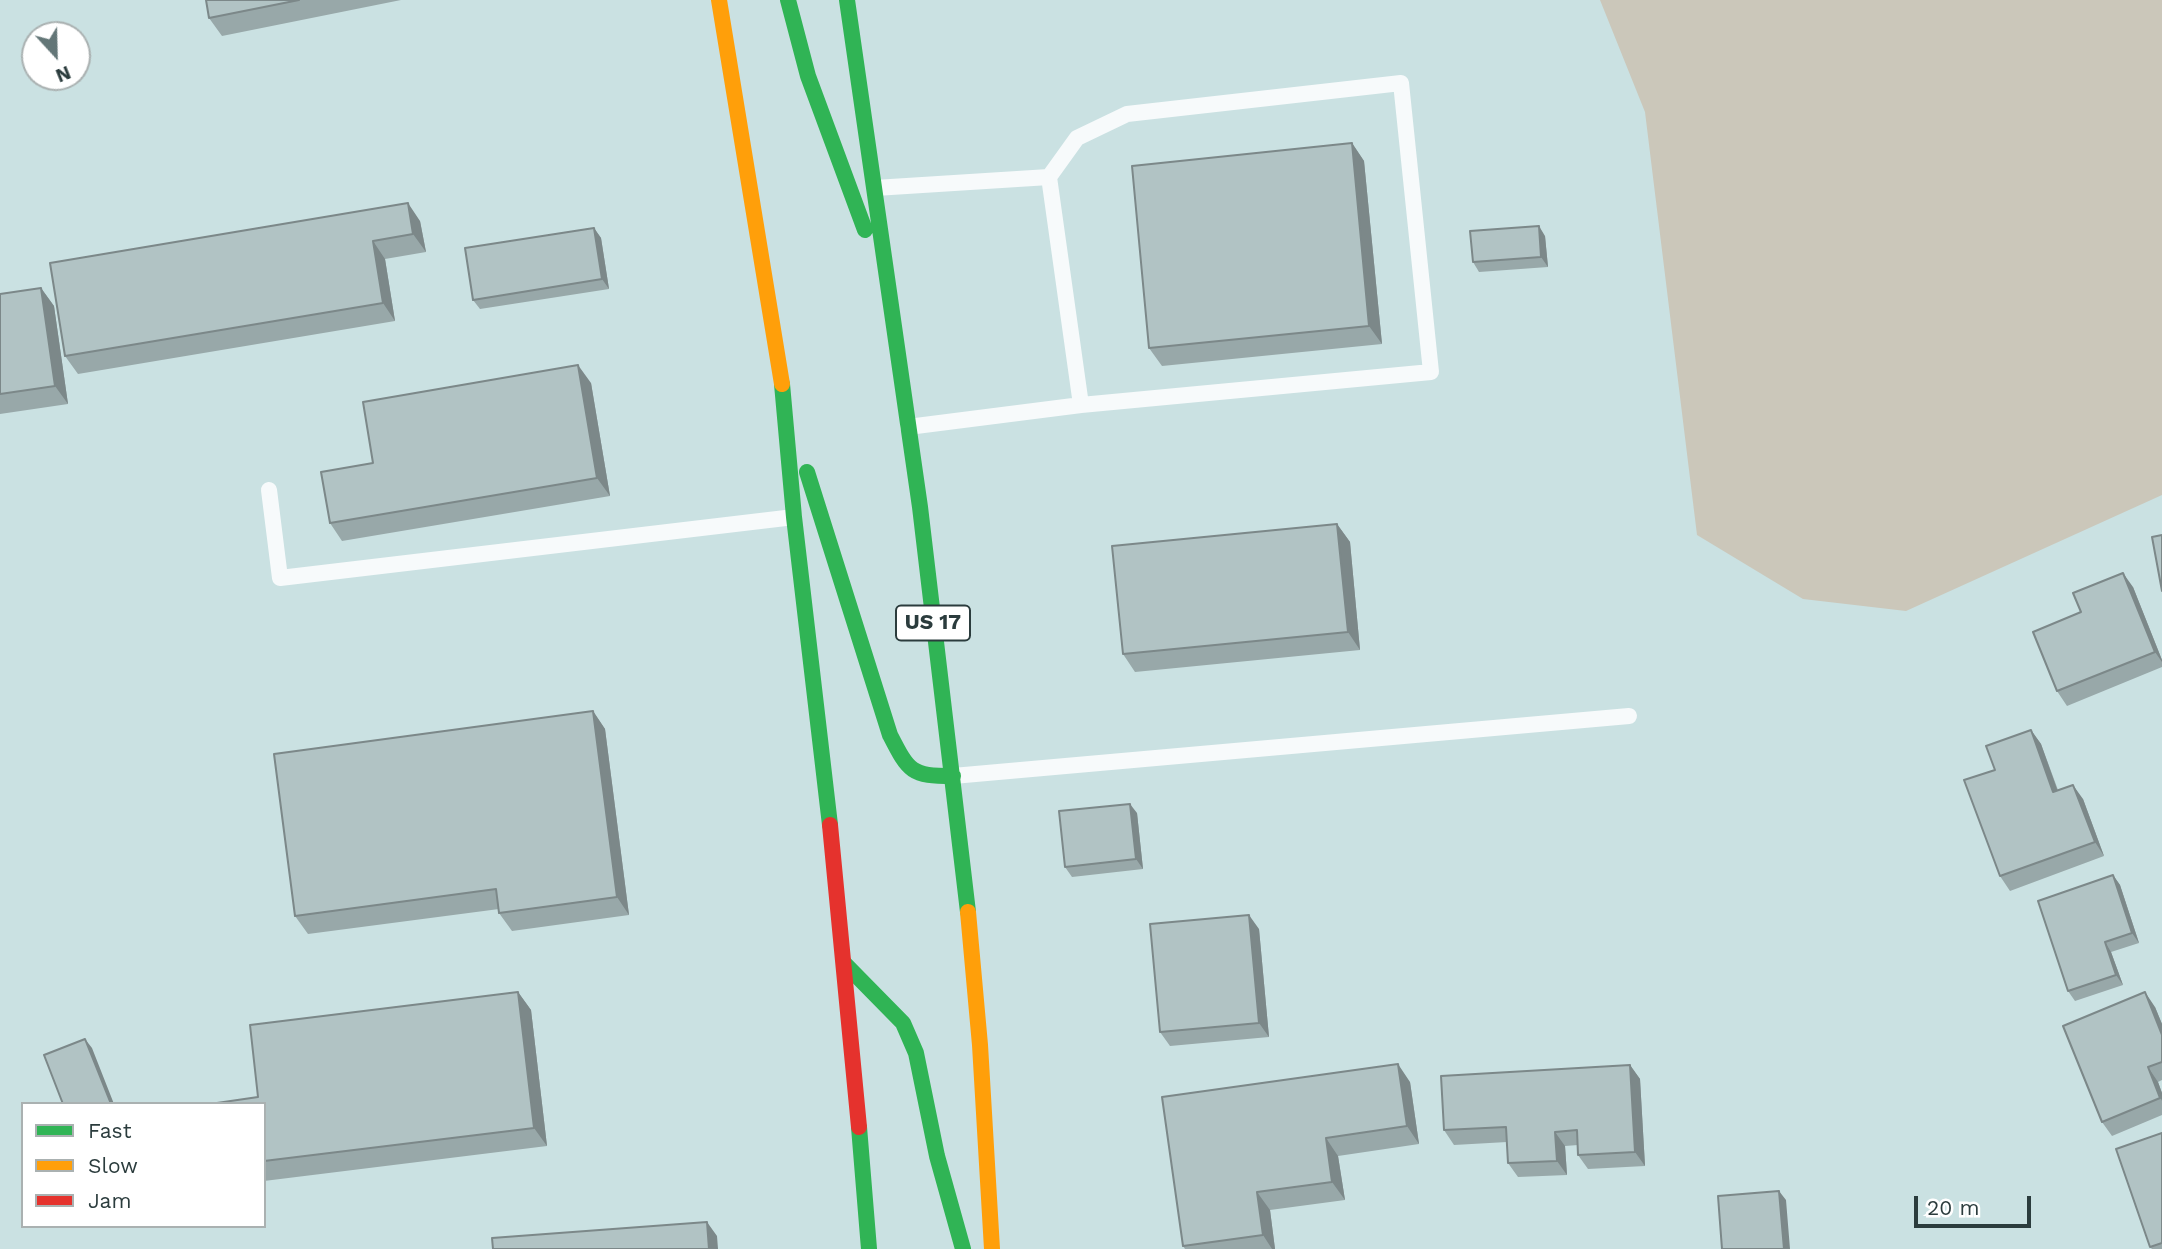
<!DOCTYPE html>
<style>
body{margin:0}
#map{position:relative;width:2162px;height:1249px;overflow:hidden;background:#cae1e2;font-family:"Work Sans",sans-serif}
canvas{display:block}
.legend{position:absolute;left:21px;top:1102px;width:245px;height:126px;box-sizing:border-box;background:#fff;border:2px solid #aab1b1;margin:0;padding:9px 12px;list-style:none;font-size:21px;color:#2b3c3d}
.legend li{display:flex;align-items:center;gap:14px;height:35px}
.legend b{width:35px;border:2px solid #aab1b1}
.north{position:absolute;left:21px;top:21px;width:70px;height:70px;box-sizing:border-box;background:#fff;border:2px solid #aab1b1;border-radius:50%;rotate:158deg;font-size:19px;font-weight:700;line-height:28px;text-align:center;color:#2b3c3d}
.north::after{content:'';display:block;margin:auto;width:24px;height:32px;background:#637677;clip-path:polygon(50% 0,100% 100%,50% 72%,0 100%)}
.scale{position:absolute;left:1914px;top:1196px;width:117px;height:32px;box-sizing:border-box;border:4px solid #2b3c3d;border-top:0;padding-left:9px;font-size:21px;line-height:24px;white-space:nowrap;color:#2b3c3d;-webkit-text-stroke:5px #fff;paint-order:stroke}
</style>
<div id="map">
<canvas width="2162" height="1249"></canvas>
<ul class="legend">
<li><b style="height:9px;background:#30b455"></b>Fast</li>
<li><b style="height:9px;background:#ff9f0a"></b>Slow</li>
<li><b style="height:9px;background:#e5322d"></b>Jam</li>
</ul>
<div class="north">N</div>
<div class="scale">20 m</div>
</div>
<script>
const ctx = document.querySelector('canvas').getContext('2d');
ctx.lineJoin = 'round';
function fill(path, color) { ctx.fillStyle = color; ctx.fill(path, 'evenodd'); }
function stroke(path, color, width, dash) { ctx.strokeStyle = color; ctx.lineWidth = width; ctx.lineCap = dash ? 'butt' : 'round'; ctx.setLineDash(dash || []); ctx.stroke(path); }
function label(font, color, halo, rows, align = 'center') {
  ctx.font = font + ' "Work Sans",sans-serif'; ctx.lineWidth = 7; ctx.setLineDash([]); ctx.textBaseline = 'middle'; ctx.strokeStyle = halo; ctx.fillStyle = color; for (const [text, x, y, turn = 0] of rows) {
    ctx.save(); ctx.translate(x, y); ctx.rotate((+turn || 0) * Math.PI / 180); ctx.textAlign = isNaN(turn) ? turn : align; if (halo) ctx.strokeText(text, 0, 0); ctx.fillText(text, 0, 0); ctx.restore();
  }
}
const green = new Path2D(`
 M1600 0H2162V495L1906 611 1803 599 1697 535 1645 112Z`);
const lane = new Path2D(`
 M1049 177 1077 138 1127 114 1401 83 1431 372 1081 405
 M875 188 1049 177 1081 405 908 427
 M269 490 280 578 794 517
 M953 776 1629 716`);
const fast = new Path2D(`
 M788 0 808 76 865 230
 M847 0 920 507 968 912
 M782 384 794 517 830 825
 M807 472 890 735C909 772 911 776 953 776
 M845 964 903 1023 916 1053 937 1156 963 1249
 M859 1127 869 1249`);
const slow = new Path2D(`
 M719 0 782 384
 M968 912 980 1045 992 1249`);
const jam = new Path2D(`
 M830 825 859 1127`);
const wall = new Path2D(`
 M206 0H401L222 36 209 18Z
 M1352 143 1364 161 1382 344 1162 366 1149 348Z
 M420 221 426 252 385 259 395 321 78 374 65 356Z
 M594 228 601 238 609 289 480 309 473 300Z
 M1545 236 1548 267 1479 272 1473 262Z
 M41 288 54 306 68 404 0 414V294Z
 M591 383 610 496 342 541 330 523 373 463Z
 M1337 524 1350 542 1360 650 1135 672 1123 654Z
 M2133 587 2162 660V667L2067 706 2057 691 2081 612Z
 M593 711 605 729 629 915 512 931 499 913V909L308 934 295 916Z
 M2031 730 2041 744 2058 790 2083 799 2104 856 2010 891 2000 876 1995 770Z
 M1137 813 1143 869 1072 877 1065 867Z
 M2113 875 2120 885 2139 943 2111 952 2123 985 2075 1001 2068 991Z
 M1259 929 1269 1037 1170 1046 1160 1032Z
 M518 992 531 1010 547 1146 264 1181V1104Z
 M2155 1007 2162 1024V1080L2158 1082 2162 1093V1115L2112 1136 2102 1122Z
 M1630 1065 1640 1079 1645 1166 1588 1169 1578 1155V1145L1565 1146 1567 1175 1518 1177 1508 1163 1507 1142 1454 1145 1444 1130Z
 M1410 1082 1419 1144 1338 1156 1345 1200 1270 1210 1275 1249H1185L1183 1246 1162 1097Z
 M2162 1133V1249H2152L2150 1247Z`);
const shadedWall = new Path2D(`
 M1352 143 1364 161 1382 344 1369 326Z
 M408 203 420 221 426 252 413 234Z
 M1539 226 1545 236 1548 267 1541 257Z
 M594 228 601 238 609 289 602 279Z
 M373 241 385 259 395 321 383 303Z
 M41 288 54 306 68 404 55 386Z
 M578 365 591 383 610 496 597 478Z
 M1337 524 1350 542 1360 650 1348 632Z
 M2123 573 2133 587 2162 660V662L2155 652Z
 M593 711 605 729 629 915 617 897Z
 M2031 730 2041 744 2063 806 2053 792Z
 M2073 785 2083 799 2104 856 2095 842Z
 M1130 804 1137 813 1143 869 1136 859Z
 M2113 875 2120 885 2139 943 2132 933Z
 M1249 915 1259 929 1269 1037 1259 1023Z
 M2105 942 2111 952 2123 985 2116 975Z
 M518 992 531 1010 547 1146 534 1128Z
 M2145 992 2155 1007 2162 1024V1035Z
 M85 1039 92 1048 114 1104H111Z
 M1398 1064 1410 1082 1419 1144 1407 1126Z
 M1630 1065 1640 1079 1645 1166 1635 1152Z
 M2148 1067 2158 1082 2162 1093V1101Z
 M1555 1132 1565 1146 1567 1175 1557 1161Z
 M1326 1138 1338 1156 1345 1200 1332 1182Z
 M1779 1191 1786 1200 1790 1249H1784Z
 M1257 1192 1270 1210 1275 1249H1272L1263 1235Z
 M707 1222 717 1236 718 1249H709Z`);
const building = new Path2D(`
 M206 0H299L209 18Z
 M1352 143 1369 326 1149 348 1132 166Z
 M408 203 413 234 373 241 383 303 65 356 50 263Z
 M1539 226 1541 257 1473 262 1470 231Z
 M594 228 602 279 473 300 465 248Z
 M41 288 55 386 0 394V294Z
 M578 365 597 478 330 523 321 472 373 463 363 402Z
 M1337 524 1348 632 1123 654 1112 546Z
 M2162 535V591L2152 537Z
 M2123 573 2155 652 2057 691 2033 632 2081 612 2073 593Z
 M593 711 617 897 499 913 496 889 295 916 274 754Z
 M2031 730 2053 792 2073 785 2095 842 2000 876 1964 780 1995 770 1986 746Z
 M1130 804 1136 859 1065 867 1059 811Z
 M2113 875 2132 933 2105 942 2116 975 2068 991 2038 901Z
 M1249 915 1259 1023 1160 1032 1150 924Z
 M518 992 534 1128 264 1161V1104H210L258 1097 250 1025Z
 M2145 992 2162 1035V1062L2148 1067 2160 1098 2102 1122 2063 1026Z
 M85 1039 111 1104H63L44 1055Z
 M1398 1064 1407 1126 1326 1138 1332 1182 1257 1192 1263 1235 1183 1246 1162 1097Z
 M1630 1065 1635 1152 1578 1155 1577 1130 1555 1132 1557 1161 1508 1163 1506 1127 1444 1130 1441 1076Z
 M2162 1133V1243L2150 1247 2116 1149Z
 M1779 1191 1784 1249H1722L1718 1196Z
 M707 1222 709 1249H493L492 1238Z`);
const shields = [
 [933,623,74]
];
const shieldNames = [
 ["US 17",933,623]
];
fill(green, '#cbc7ba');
stroke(lane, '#f7fafb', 16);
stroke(fast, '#30b455', 16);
stroke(slow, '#ff9f0a', 16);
stroke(jam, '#e5322d', 16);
fill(wall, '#98a8a9');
fill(shadedWall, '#7c8889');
fill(building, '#b1c3c4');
stroke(building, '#7c8889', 2);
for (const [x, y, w] of shields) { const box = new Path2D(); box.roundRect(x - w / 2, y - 17.5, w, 35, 5); ctx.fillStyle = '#fff'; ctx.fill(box); stroke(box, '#2b3c3d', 2); }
label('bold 21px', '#2b3c3d', null, shieldNames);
</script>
